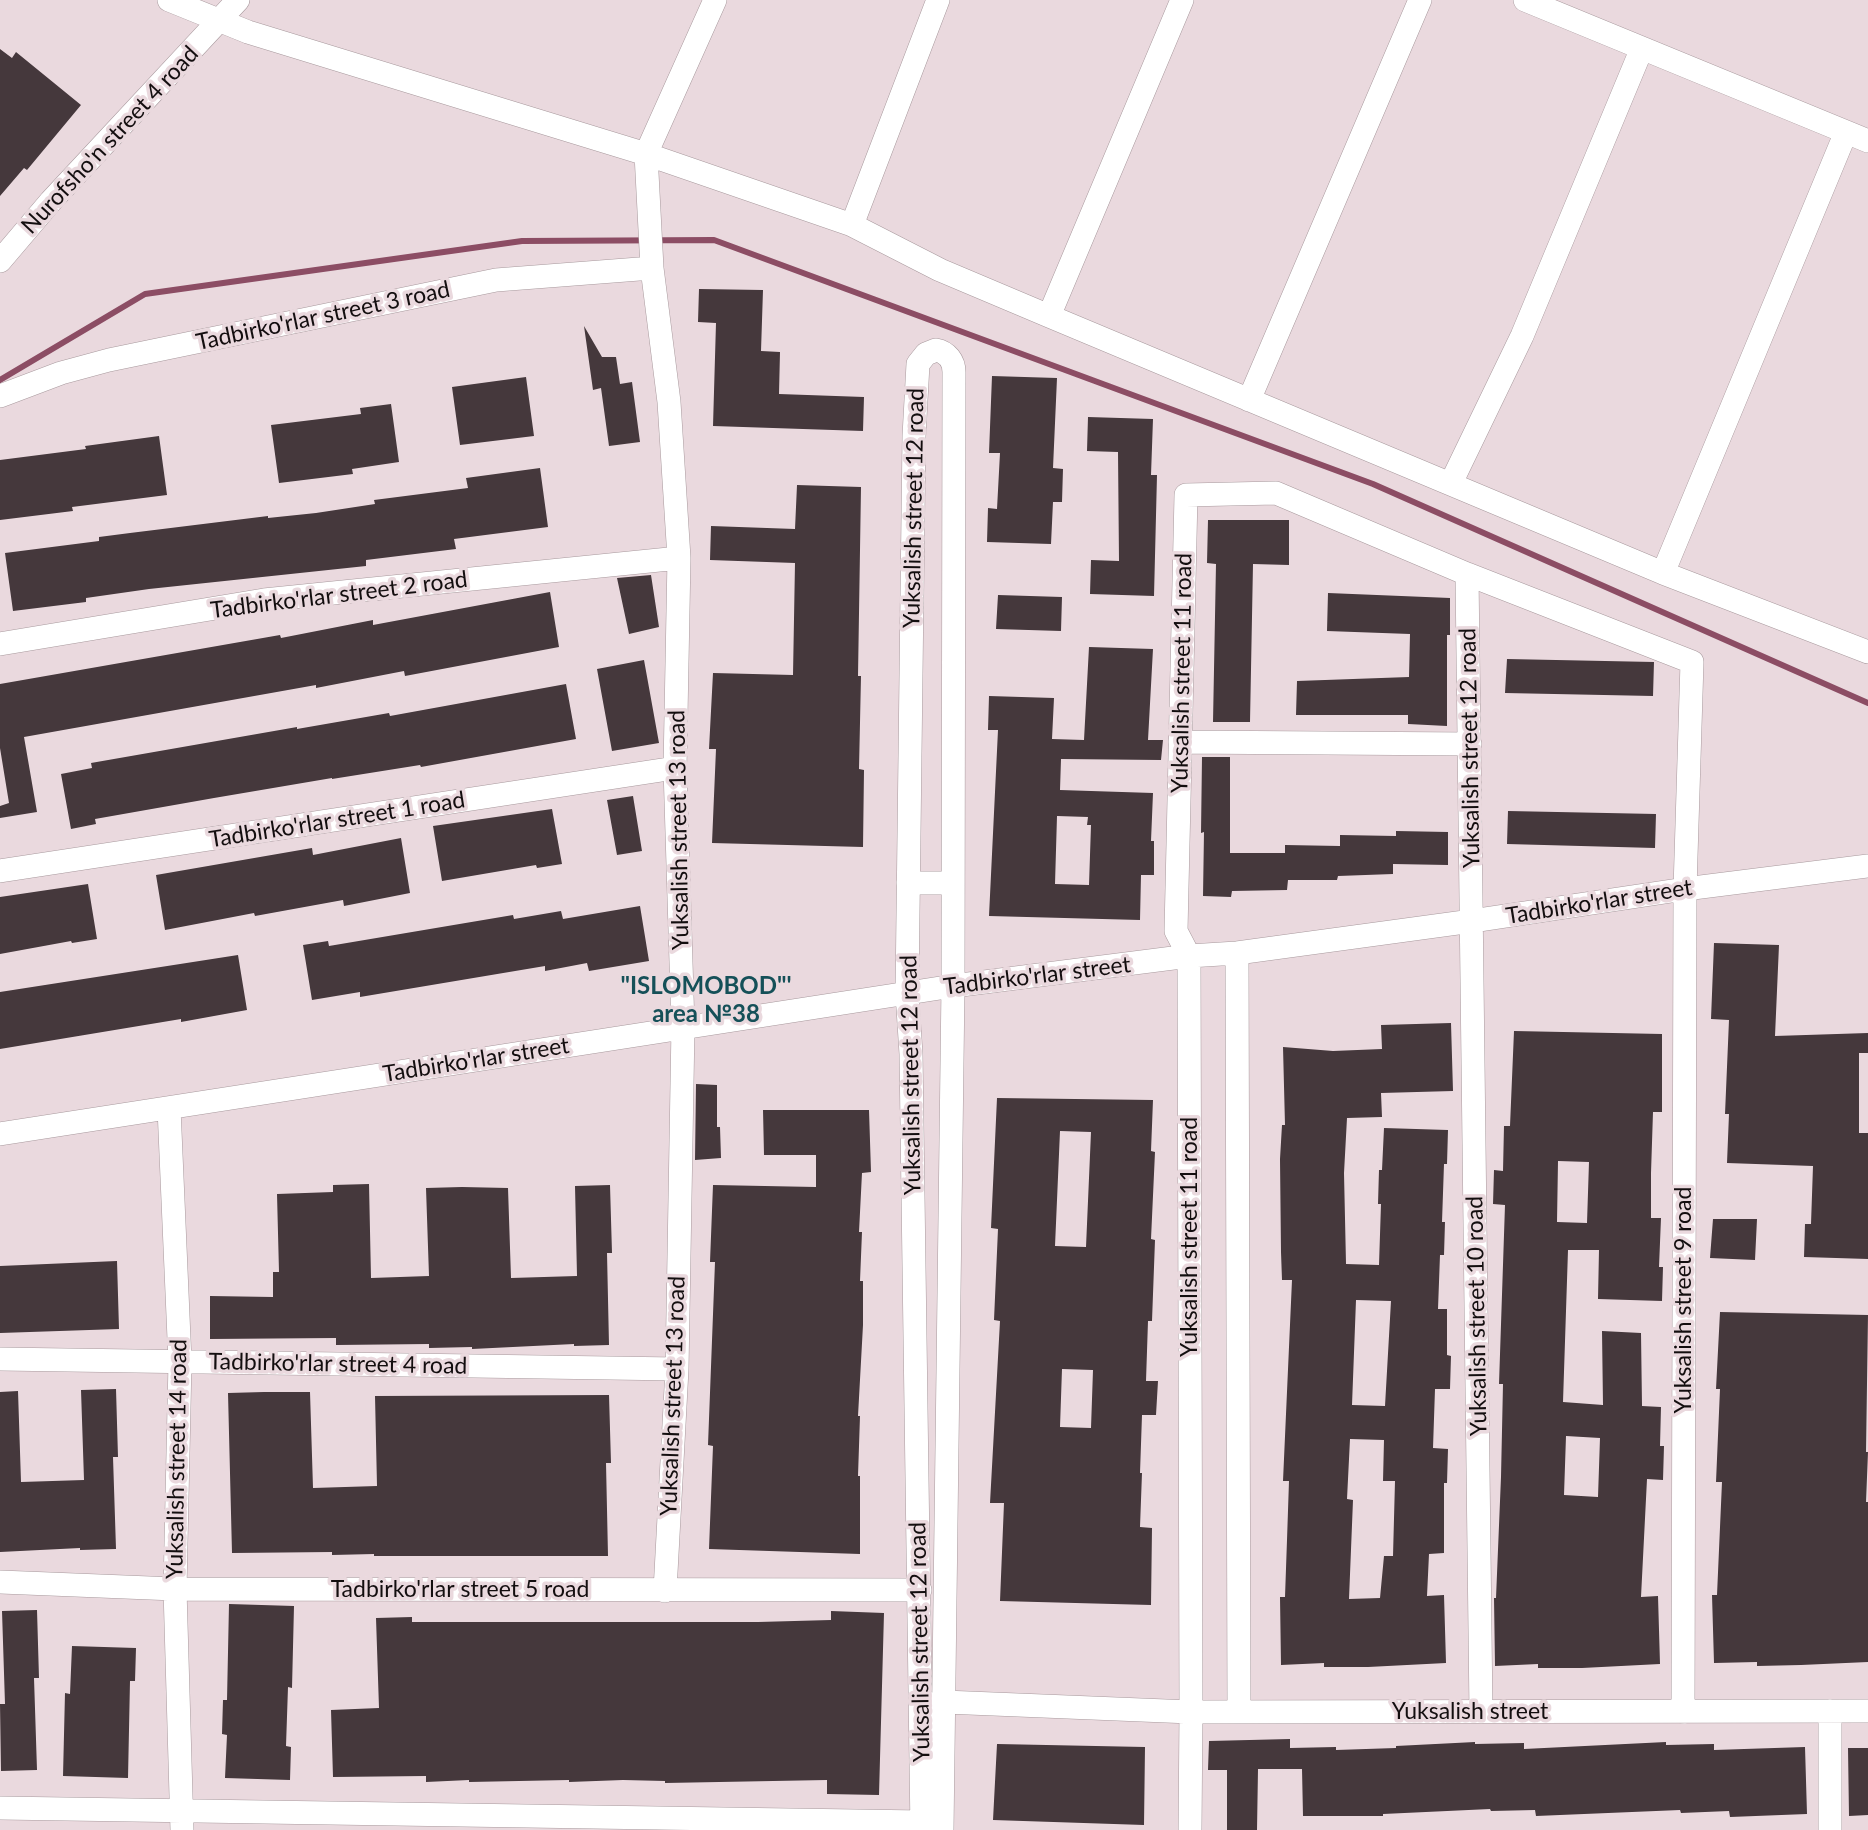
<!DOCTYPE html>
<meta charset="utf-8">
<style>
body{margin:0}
canvas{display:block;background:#ead9de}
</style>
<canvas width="1868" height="1830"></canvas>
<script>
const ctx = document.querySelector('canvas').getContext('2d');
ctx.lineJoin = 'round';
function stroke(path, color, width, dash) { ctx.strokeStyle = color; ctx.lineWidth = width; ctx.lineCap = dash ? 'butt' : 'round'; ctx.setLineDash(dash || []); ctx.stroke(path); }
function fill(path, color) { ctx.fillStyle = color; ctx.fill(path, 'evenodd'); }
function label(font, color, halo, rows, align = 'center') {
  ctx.font = font + ' Lato,sans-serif'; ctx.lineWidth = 7; ctx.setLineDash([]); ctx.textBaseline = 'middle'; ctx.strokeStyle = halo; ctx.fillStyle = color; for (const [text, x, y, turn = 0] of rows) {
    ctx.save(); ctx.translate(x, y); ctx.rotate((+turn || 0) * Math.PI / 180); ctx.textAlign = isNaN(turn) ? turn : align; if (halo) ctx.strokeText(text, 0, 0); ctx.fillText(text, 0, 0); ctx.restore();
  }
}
const stream = new Path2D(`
 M0 380 145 294 522 241 714 240 1373 484 1868 703`);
const building = new Path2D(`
 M0 49 12 58 16 52 81 105 27 170 24 168 0 196Z
 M699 289 763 290 761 351 780 352 779 394 864 397 863 431 713 426 716 323 698 322Z
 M584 326 602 357H616L620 384 632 382 640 442 609 446 601 388 593 390Z
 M992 376 1057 378 1053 468 1063 469 1062 502H1053L1051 544 987 542 988 508 997 509 1000 453H989Z
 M526 377 534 436 460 445 452 387Z
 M391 404 399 462 352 469 353 474 279 483 271 425 361 414 360 408Z
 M1088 417 1153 419 1151 475H1157L1154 596 1090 594 1091 560 1119 561 1118 452 1087 451Z
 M159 436 167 495 72 507 73 511 0 520V460L86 449 85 446Z
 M540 468 548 527 454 539 456 549 366 560V566L149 589 86 598V602L13 611 5 553 99 541V537L130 533 268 516V518L316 513 375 504 374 500 468 488 466 478Z
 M797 485 861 487 858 676H861L859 769 864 770 863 847 712 843 716 749H709L713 673 793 675 795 563 710 560 711 526 795 529Z
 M1208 520H1289V565L1253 564 1250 722H1213L1216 564 1207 563Z
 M651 575 659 627 629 634 617 578Z
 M550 592 559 647 405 676 404 671 316 688V685L24 737 37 812 0 818V806L9 803 0 748V684L280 635 281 638 373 620V625Z
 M1328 593 1450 598V635H1447V726L1408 724V715H1296L1297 681 1409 677 1410 634 1327 631Z
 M998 595 1062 597 1061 631 996 629Z
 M1089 647 1153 649 1148 740H1163L1161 760 1061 759 1060 790 1153 793 1151 841H1154V875H1141L1140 920 989 916 998 730H988L989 696 1054 698 1052 739 1084 740ZM1057 816 1088 817 1087 825H1091L1089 885 1055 884Z
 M1507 659 1654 662 1653 696 1505 693Z
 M644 660 659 743 612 751 597 669Z
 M566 684 576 739 421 767 420 765 332 779V778L214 798 95 819 96 824 71 829 61 774 92 768 91 763 297 727V729L389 713 390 716Z
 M1202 757H1230V853H1285V845L1340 846V835L1396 836V831L1448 832V865L1393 864V874L1338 876 1337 880H1288L1287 890 1232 891 1231 897 1203 896 1204 832 1201 833Z
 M633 796 642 851 617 855 607 800Z
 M552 809 562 864 537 868 536 865 442 881 433 826Z
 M1508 811 1656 814 1655 848 1507 844Z
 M401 838 410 893 344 906 343 900 255 916 254 913 165 930 156 875 312 848 313 855Z
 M88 884 97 939 72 943 71 941 0 954V897Z
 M640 906 649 961 589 971 587 963 545 971V966L360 997V992L312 1000 303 945 328 941 329 946 513 915 514 919 561 911 563 919Z
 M1714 943 1779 945 1775 1036 1868 1033V1053H1859V1133H1868V1259L1804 1257 1805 1224H1811L1813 1166 1727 1163 1729 1114H1725L1729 1020 1711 1019Z
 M238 955 247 1010 181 1022V1019L0 1049V992Z
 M1451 1023 1453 1091 1381 1093 1382 1117 1347 1118 1344 1173 1346 1264 1379 1265 1381 1204H1378L1379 1170H1382L1384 1128 1448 1130 1447 1164H1444L1442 1222H1445L1444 1255H1440L1438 1309H1447V1355L1451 1356 1450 1389H1435L1433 1448 1448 1449 1447 1483H1444V1553L1429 1554 1427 1596 1444 1595 1446 1663 1368 1667H1324V1663L1281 1665 1280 1597H1285L1287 1540 1289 1481H1283L1292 1280H1282L1281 1252 1280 1159 1282 1125H1285L1283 1047 1333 1051 1382 1049 1381 1025ZM1356 1300 1391 1301 1385 1406 1352 1405ZM1350 1439 1384 1440 1383 1481H1395L1393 1556H1384L1380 1598 1349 1599 1353 1500 1347 1499Z
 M1514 1031 1662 1034V1112H1653L1651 1173V1218H1661L1659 1267H1663L1662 1301 1598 1299 1599 1250H1568L1563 1402 1603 1405 1602 1331 1641 1333 1642 1406 1661 1407 1660 1446H1664L1663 1480 1647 1479 1641 1597 1658 1596 1660 1664 1582 1668H1538V1664L1495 1666 1494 1598H1496L1501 1477 1503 1384H1499L1505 1205 1493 1204 1494 1170 1503 1171 1504 1126H1510ZM1558 1161 1589 1162 1587 1223 1557 1222ZM1566 1436 1600 1438 1598 1497 1564 1495Z
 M696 1084 717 1085V1127H720L721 1158 695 1160Z
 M997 1098 1153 1100 1151 1151 1155 1152 1151 1239 1155 1240 1152 1321H1148L1146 1381H1158L1156 1415H1142L1140 1473H1142L1140 1527 1152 1528 1151 1605 1000 1601 1004 1503H990L1000 1321 994 1320 998 1229 991 1228ZM1060 1131 1091 1132 1086 1247 1055 1246ZM1062 1369 1093 1370 1091 1428 1060 1427Z
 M763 1110H869L871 1172 862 1173 859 1232H862L860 1281H863V1325L858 1416H860L858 1476H860V1554L709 1549 713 1446 708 1445 715 1262H710L713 1185 816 1187V1155H764Z
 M369 1184 371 1278 429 1276 426 1188 462 1187 508 1188 511 1278 577 1276 575 1186 610 1185 612 1253H607L609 1345 574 1346V1344L472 1349V1347L429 1348V1344L336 1345V1338L210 1339V1296L273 1297V1272H279L277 1194 333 1192V1185Z
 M1713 1219H1757L1755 1260 1710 1258Z
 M117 1261 119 1329 0 1333V1266Z
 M1720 1312 1868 1315 1866 1452H1868L1866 1502H1868V1662L1801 1665 1757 1666V1662L1714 1663 1712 1595H1717L1722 1482H1716L1720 1389H1716Z
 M116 1389 118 1457H113L116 1549 80 1550V1548L0 1552V1392L18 1391 21 1482 84 1480 81 1390Z
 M264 1392H310L313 1488 377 1486 375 1396 609 1395 611 1463H606L608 1556H374V1554L332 1555V1552L232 1553 228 1393Z
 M229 1604 294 1606 292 1688 288 1687 286 1746 291 1747 290 1780 225 1778 227 1735 222 1734 223 1700H227Z
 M37 1610 39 1678H34L37 1770 1 1771 0 1704H5L2 1611Z
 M831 1611 884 1613 879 1795 827 1794V1780L665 1783V1781L623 1780 569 1782V1780L469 1782V1780L426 1782V1776L333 1777 331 1710 379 1708 376 1618 412 1617V1622H758L831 1620Z
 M72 1646 136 1648 135 1681H130L128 1778 63 1776 65 1693 70 1694Z
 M1290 1739V1748L1336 1747V1750L1396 1748V1746L1475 1742V1744L1524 1743V1749L1666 1742V1745L1714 1744V1750L1805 1747 1807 1814 1730 1817 1729 1811 1681 1813 1680 1810 1536 1816 1535 1810 1491 1811 1490 1809 1383 1814V1816H1303L1302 1769H1258L1257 1830H1227V1770H1208L1209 1741Z
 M997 1744 1145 1747 1144 1825 993 1820Z
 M1848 1748H1868V1815L1849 1816Z`);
const minor = new Path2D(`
 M169 0 248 32 646 154 852 225 940 270 1049 316 1663 573 1868 652
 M1525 0 1868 141
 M852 225 938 0
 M0 261 51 201 238 0
 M1049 316 1182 0
 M0 396 61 373 109 360 496 280 652 268
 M1249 400 1420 0
 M1451 483 1522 336 1642 48
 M1663 573 1846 132
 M1467 574 1692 662 1685 889 1683 1712
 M0 644 264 600 679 558
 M1180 742 1470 744
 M0 871 675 768
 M908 883H953
 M1237 953 1239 1712
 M169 1108 180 1362 175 1589 182 1830
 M0 1134 953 986 1189 956 1237 953 1472 921 1685 889 1868 866
 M0 1359 677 1369
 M0 1582 175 1589 920 1590
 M665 1591 677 1369 683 1027 675 768 679 558 669 402 652 268 646 154 715 0
 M931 1704 944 1702 1191 1712 1189 956 1176 931 1186 495 1276 493 1467 574 1481 1712
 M1830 1711V1830
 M0 1808 922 1822
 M922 1830 911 1054 907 993 914 436 918 364 926 354 936 350C947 352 954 361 954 372L953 986 942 1830
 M1190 1830 1191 1712 1868 1711`);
const streetNames = [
 ["Nurofsho'n street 4 road",110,140,-47],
 ["Tadbirko'rlar street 3 road",323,316,-12],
 ["Yuksalish street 12 road",914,508,-89],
 ["Tadbirko'rlar street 2 road",339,595,-7],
 ["Yuksalish street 11 road",1182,673,-89],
 ["Yuksalish street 12 road",1470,748,-91],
 ["Tadbirko'rlar street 1 road",337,820,-9],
 ["Yuksalish street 13 road",679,830,-91],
 ["Tadbirko'rlar street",1599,902,-9],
 ["Tadbirko'rlar street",1037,976,-7],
 ["Tadbirko'rlar street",476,1060,-9],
 ["Yuksalish street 12 road",911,1075,-91],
 ["Yuksalish street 11 road",1190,1237,-90],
 ["Yuksalish street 9 road",1684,1300,-90],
 ["Yuksalish street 10 road",1477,1316,-91],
 ["Tadbirko'rlar street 4 road",338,1364,1],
 ["Yuksalish street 13 road",673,1396,-88],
 ["Yuksalish street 14 road",177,1459,-89],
 ["Tadbirko'rlar street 5 road",460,1590],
 ["Yuksalish street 12 road",920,1642,-91],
 ["Yuksalish street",1470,1712]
];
const neighbourhoodNames = [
 ["\"ISLOMOBOD\"'",706,986],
 ["area №38",706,1014]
];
stroke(stream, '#8c4d64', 6);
fill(building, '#45383c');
stroke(minor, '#a8999d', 24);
stroke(minor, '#fff', 23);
label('23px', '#130e0f', '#ead9de', streetNames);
label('bold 24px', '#155058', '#ead9de', neighbourhoodNames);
</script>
